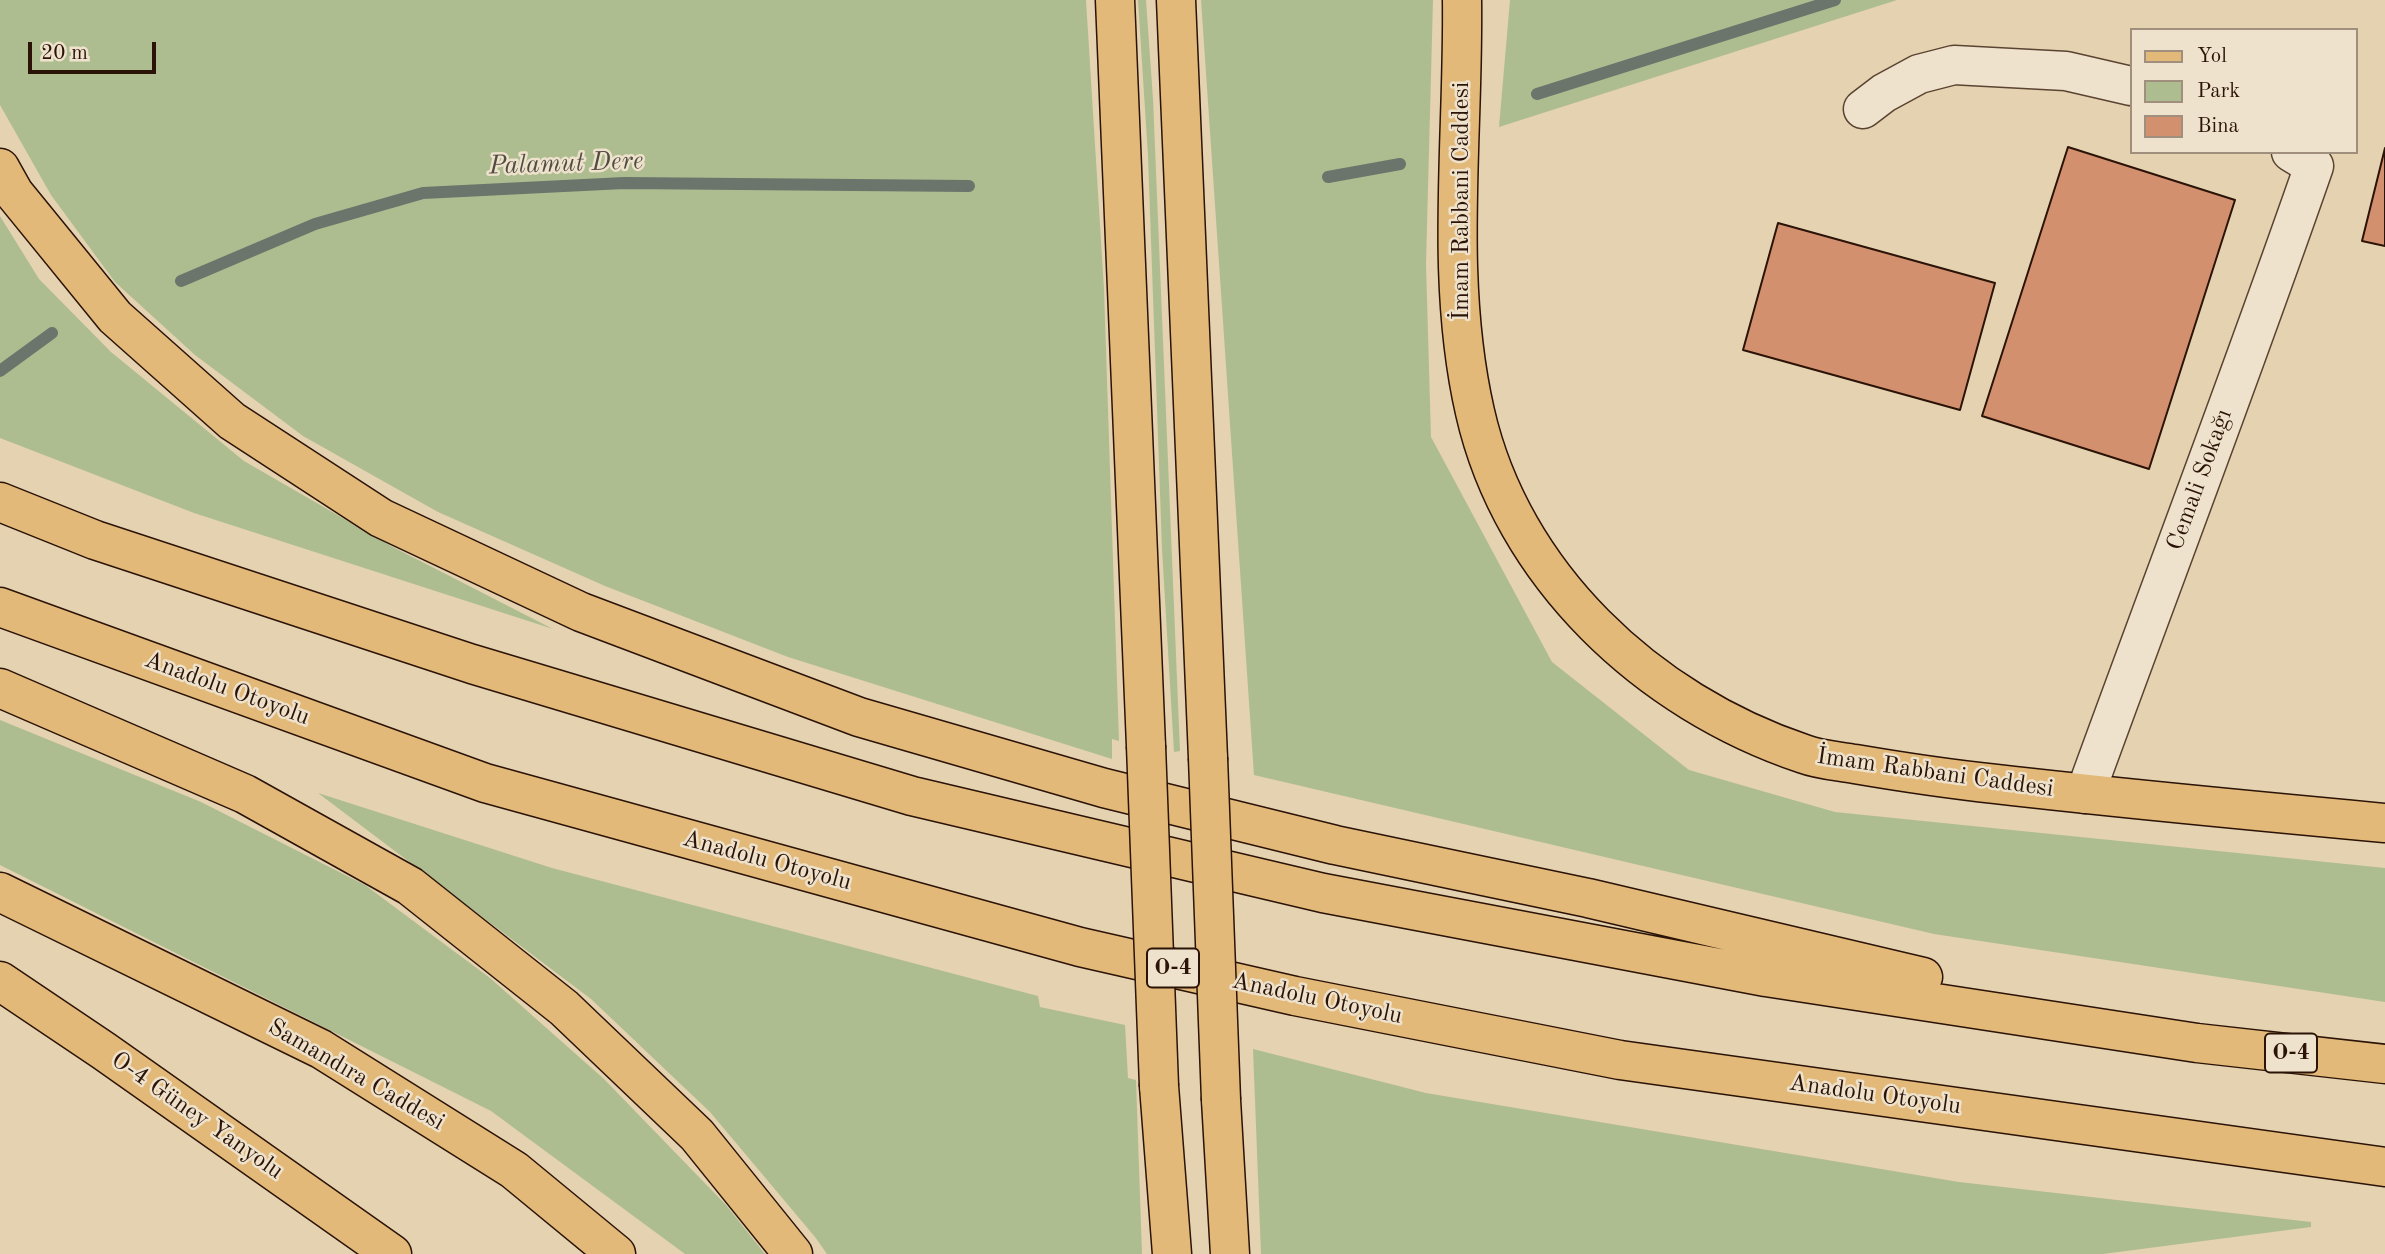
<!DOCTYPE html>
<meta charset="utf-8">
<style>
body{margin:0}
#map{position:relative;width:2385px;height:1254px;overflow:hidden;background:#e5d2b0;font-family:"Old Standard TT",serif}
canvas{display:block}
.legend{position:absolute;left:2130px;top:28px;width:228px;height:126px;box-sizing:border-box;background:#eee2cc;border:2px solid #a08f7d;margin:0;padding:9px 12px;list-style:none;font-size:21px;color:#2b1307}
.legend li{display:flex;align-items:center;gap:14px;height:35px}
.legend b{width:35px;border:2px solid #a08f7d}
.scale{position:absolute;left:28px;top:42px;width:128px;height:32px;box-sizing:border-box;border:4px solid #2b1307;border-top:0;padding-left:9px;font-size:21px;line-height:24px;white-space:nowrap;color:#2b1307;-webkit-text-stroke:5px #eee2cc;paint-order:stroke}
</style>
<div id="map">
<canvas width="2385" height="1254"></canvas>
<ul class="legend">
<li><b style="height:9px;background:#e2b978"></b>Yol</li>
<li><b style="height:19px;background:#aebd90"></b>Park</li>
<li><b style="height:19px;background:#d2906e"></b>Bina</li>
</ul>
<div class="scale">20 m</div>
</div>
<script>
const ctx = document.querySelector('canvas').getContext('2d');
ctx.lineJoin = 'round';
function fill(path, color) { ctx.fillStyle = color; ctx.fill(path, 'evenodd'); }
function stroke(path, color, width, dash) { ctx.strokeStyle = color; ctx.lineWidth = width; ctx.lineCap = dash ? 'butt' : 'round'; ctx.setLineDash(dash || []); ctx.stroke(path); }
function label(font, color, halo, rows, align = 'center') {
  ctx.font = font + ' "Old Standard TT",serif'; ctx.lineWidth = 5; ctx.setLineDash([]); ctx.textBaseline = 'middle'; ctx.strokeStyle = halo; ctx.fillStyle = color; for (const [text, x, y, turn = 0] of rows) {
    ctx.save(); ctx.translate(x, y); ctx.rotate((+turn || 0) * Math.PI / 180); ctx.textAlign = isNaN(turn) ? turn : align; if (halo) ctx.strokeText(text, 0, 0); ctx.fillText(text, 0, 0); ctx.restore();
  }
}
const green = new Path2D(`
 M0 0H1086L1104 289 1119 741 1112 739V759L788 657 605 586 438 512 303 436 195 355 115 282 51 195 0 105Z
 M1138 0H1146L1153 99 1180 751 1174 752 1162 549 1148 156Z
 M1201 0H1433L1426 264 1431 437 1552 662 1689 770 1835 812 2385 868V1002L1934 934 1254 775Z
 M1510 0H1897L1499 127Z
 M0 216 39 279 111 352 244 461 393 547 553 629 194 513 0 438Z
 M0 720 201 802 365 885 490 978 604 1079 726 1205 765 1254H685L491 1111 0 865Z
 M318 793 552 868 1038 996 1040 1007 1125 1025 1128 1078 1136 1080 1142 1254H827L815 1237 710 1112 591 999Z
 M1253 1049 1426 1093 1959 1182 2311 1222V1227L2103 1254H1261Z`);
const stream = new Path2D(`
 M1537 94 1835 0
 M1328 177 1400 164
 M181 281 315 224 423 193 624 183 969 186
 M0 371 52 333`);
const building = new Path2D(`
 M2068 147 2235 200 2149 469 1982 416Z
 M2385 148V246L2362 241Z
 M1778 223 1995 283 1960 410 1743 350Z`);
const minor = new Path2D(`
 M1863 109 1884 93 1919 74 1954 65 2066 71 2131 86
 M2085 794C2161 585 2241 376 2314 166L2291 152`);
const major = new Path2D(`
 M1462 0C1464 137 1444 277 1475 412 1512 575 1648 702 1804 754 1820 760 1838 761 1855 764 1902 772 1949 779 1996 784 2126 799 2255 811 2385 823
 M0 892 321 1049 514 1170 616 1254
 M0 981 104 1051 392 1254`);
const highway = new Path2D(`
 M1115 0 1146 746
 M1176 0 1208 758
 M0 168 14 193 115 317 232 421 381 518 581 612 859 717 1104 788 1335 845 1588 898 1923 977
 M0 502 95 540 472 664 912 796 1323 893 1766 977 2197 1043 2385 1064
 M0 607 485 783 1080 947 1295 996 1620 1060 2385 1167
 M0 688 245 794 410 886 564 1008 697 1135 793 1254
 M1159 1086 1172 1254
 M1221 1100 1230 1254`);
const highwayBridge = new Path2D(`
 M1146 746 1159 1086
 M1208 758 1221 1100`);
const shields = [
 [1173,968,52],
 [2291,1053,52]
];
const shieldNames = [
 ["O-4",1173,968],
 ["O-4",2291,1053]
];
const streetNames = [
 ["İmam Rabbani Caddesi",1462,201,-90],
 ["Cemali Sokağı",2200,480,-70],
 ["Anadolu Otoyolu",227,689,20],
 ["İmam Rabbani Caddesi",1935,773,8],
 ["Anadolu Otoyolu",767,861,15],
 ["Anadolu Otoyolu",1317,999,12],
 ["Samandıra Caddesi",356,1075,30],
 ["Anadolu Otoyolu",1875,1095,8],
 ["O-4 Güney Yanyolu",197,1116,35]
];
const waterNames = [
 ["Palamut Dere",566,164,-2]
];
fill(green, '#aebd90');
stroke(stream, '#6b756c', 12);
fill(building, '#d2906e');
stroke(building, '#2b1307', 2);
stroke(minor, '#5a4331', 41);
stroke(major, '#2b1307', 41);
stroke(highway, '#2b1307', 41);
stroke(minor, '#eee2cc', 38);
stroke(major, '#e2b978', 38);
stroke(highway, '#e2b978', 38);
stroke(highwayBridge, '#2b1307', 41, []);
stroke(highwayBridge, '#e2b978', 38);
for (const [x, y, w] of shields) { const box = new Path2D(); box.roundRect(x - w / 2, y - 19.5, w, 39, 5); ctx.fillStyle = '#eee2cc'; ctx.fill(box); stroke(box, '#2b1307', 2); }
label('bold 23px', '#2b1307', null, shieldNames);
label('24px', '#2b1307', '#eee2cc', streetNames);
label('italic 26px', '#504c42', '#eee2cc', waterNames);
</script>
